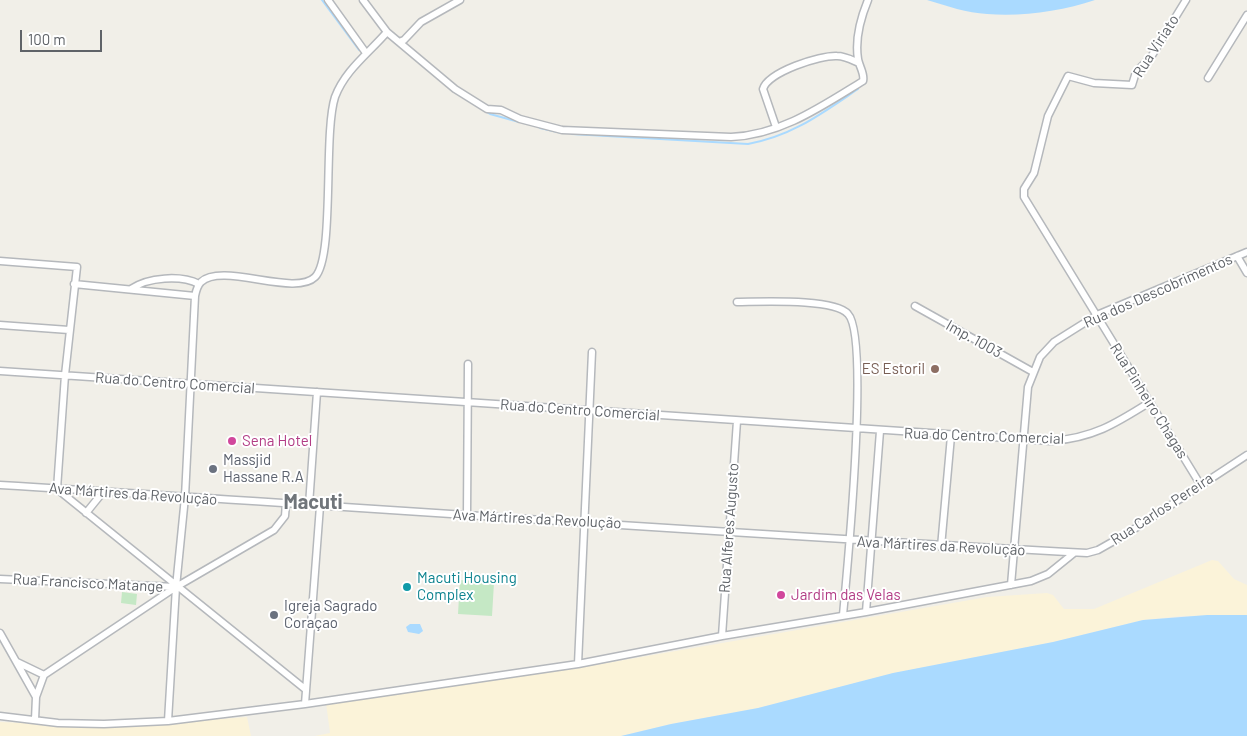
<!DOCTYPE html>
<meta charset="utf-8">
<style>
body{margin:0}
#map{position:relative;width:1247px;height:736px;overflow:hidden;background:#f1efe8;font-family:Barlow,sans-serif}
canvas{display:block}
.scale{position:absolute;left:20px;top:30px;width:82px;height:22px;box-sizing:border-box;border:2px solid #5f6368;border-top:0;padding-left:6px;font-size:15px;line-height:18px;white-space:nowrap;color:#5f6368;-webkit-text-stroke:4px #fff;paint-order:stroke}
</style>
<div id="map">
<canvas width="1247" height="736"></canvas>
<div class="scale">100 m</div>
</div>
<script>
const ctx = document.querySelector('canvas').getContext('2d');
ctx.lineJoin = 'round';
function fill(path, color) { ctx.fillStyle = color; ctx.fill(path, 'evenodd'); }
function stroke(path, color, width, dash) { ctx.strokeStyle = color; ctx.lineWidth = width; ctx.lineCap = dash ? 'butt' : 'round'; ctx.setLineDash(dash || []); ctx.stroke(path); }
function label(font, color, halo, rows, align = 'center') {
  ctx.font = font + ' Barlow,sans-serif'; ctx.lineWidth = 4; ctx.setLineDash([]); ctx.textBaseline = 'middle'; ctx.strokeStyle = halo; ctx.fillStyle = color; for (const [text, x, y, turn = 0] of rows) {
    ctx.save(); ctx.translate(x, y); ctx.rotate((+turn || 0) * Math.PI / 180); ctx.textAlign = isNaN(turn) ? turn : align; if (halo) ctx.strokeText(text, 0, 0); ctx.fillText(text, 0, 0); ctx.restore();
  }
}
const green = new Path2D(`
 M460 580 494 583 492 616 458 614Z
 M122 592 137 594 136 605 121 603Z`);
const sand = new Path2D(`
 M1212 560 1218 561 1234 579 1247 585V615L1181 616 1143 620 1053 642 894 673 758 708 671 724 621 736H315L330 733 326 703 578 668 987 597 1047 593 1053 595 1064 609H1094Z
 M247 717 251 736H0V722L113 727Z`);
const water = new Path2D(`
 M927 0H1095C1062 11 1022 17 987 14 967 13 947 6 927 0Z
 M1207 615H1247V736H621L671 724 758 708 893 673 1053 642 1143 620Z
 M410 624H420L423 631 419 634 408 632 406 627Z`);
const stream = new Path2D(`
 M322 0 359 50
 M464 98 490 114 519 122
 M540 128 562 133
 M572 134 748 144C792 136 821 114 858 89`);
const minor = new Path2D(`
 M328 0 366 53
 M363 0 387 32 455 89 487 109 501 110 520 119 562 130 731 137C781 135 822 106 863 81 865 74 859 66 858 59 855 40 861 17 868 0
 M1186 0 1151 57 1136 72 1132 85 1094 83 1068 76 1048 116 1034 173 1024 189V197L1200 484
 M399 42 404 40 421 22 460 0
 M1208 78 1247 15
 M776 127 763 89C768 72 820 55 837 56 845 56 852 60 859 63
 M1237 256 1247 273
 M0 261 77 267 65 375 57 489 305 689
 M74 284 195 296 185 497 176 587 168 721
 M131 289C148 277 181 275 199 284
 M195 296C196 291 197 286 201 282 222 262 295 297 315 277 335 257 323 134 335 97 345 70 369 53 387 32
 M737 302C759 302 834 298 848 314 870 337 847 572 843 615
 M915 306 1033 372
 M0 325 69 330
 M0 371 1051 441C1093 438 1115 424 1150 402
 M0 485C362 507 725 534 1087 553L1098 550 1128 533 1247 455
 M309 505 317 392
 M86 513 103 492
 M467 515 468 364
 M941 547 951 436
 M0 579 176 587
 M1011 585 1028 387 1040 357 1054 342 1097 315 1247 252
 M866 612 880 431
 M0 633 36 697
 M722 636 737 421
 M17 662 44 675
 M578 664 592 352
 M305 704 320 506
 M0 716 58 723 104 724 168 721 305 704 578 664 722 636 866 612 1031 581 1048 574 1074 553
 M35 720 36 697 44 675 176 587 274 530 285 516 286 503`);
const markers = [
 [935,369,5,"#8d6e63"],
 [232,441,5,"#d1479c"],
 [213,469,5,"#6b7280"],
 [407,587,5,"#0f9aa8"],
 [781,595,5,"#d1479c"],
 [274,615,5,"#6b7280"]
];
const streetNames = [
 ["Rua Viriato",1156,46,-57],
 ["Rua dos Descobrimentos",1158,291,-24],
 ["Imp. 1003",974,339,29],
 ["Rua do Centro Comercial",175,383,4],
 ["Rua Pinheiro Chagas",1149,401,58],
 ["Rua do Centro Comercial",580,410,4],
 ["Rua do Centro Comercial",984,436,2],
 ["Ava Mártires da Revolução",133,494,4],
 ["Rua Carlos Pereira",1162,509,-33],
 ["Ava Mártires da Revolução",537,519,3],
 ["Rua Alferes Augusto",729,528,-86],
 ["Ava Mártires da Revolução",941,546,3],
 ["Rua Francisco Matange",88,583,3]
];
const educationNames = [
 ["ES Estoril",925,369]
];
const hotelNames = [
 ["Sena Hotel",242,441],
 ["Jardim das Velas",791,595]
];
const worshipNames = [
 ["Massjid",223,460],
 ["Hassane R.A",223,477],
 ["Igreja Sagrado",284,606],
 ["Coraçao",284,623]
];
const cultureNames = [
 ["Macuti Housing",417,578],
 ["Complex",417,595]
];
const districtNames = [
 ["Macuti",313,502]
];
fill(green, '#c5e8c5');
fill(sand, '#fbf3d9');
fill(water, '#aadaff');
stroke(stream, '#aadaff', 2);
stroke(minor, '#b5b8bc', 9);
stroke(minor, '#fff', 6);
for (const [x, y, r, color] of markers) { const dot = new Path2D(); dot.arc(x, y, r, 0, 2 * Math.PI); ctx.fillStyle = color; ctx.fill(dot); stroke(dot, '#fff', 2); }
label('15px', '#5f6368', '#fff', streetNames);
label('15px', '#785e54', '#fff', educationNames, 'right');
label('15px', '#b23c85', '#fff', hotelNames, 'left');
label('15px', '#5b616d', '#fff', worshipNames, 'left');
label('15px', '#0d838f', '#fff', cultureNames, 'left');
label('bold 20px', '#70757a', '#fff', districtNames);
</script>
